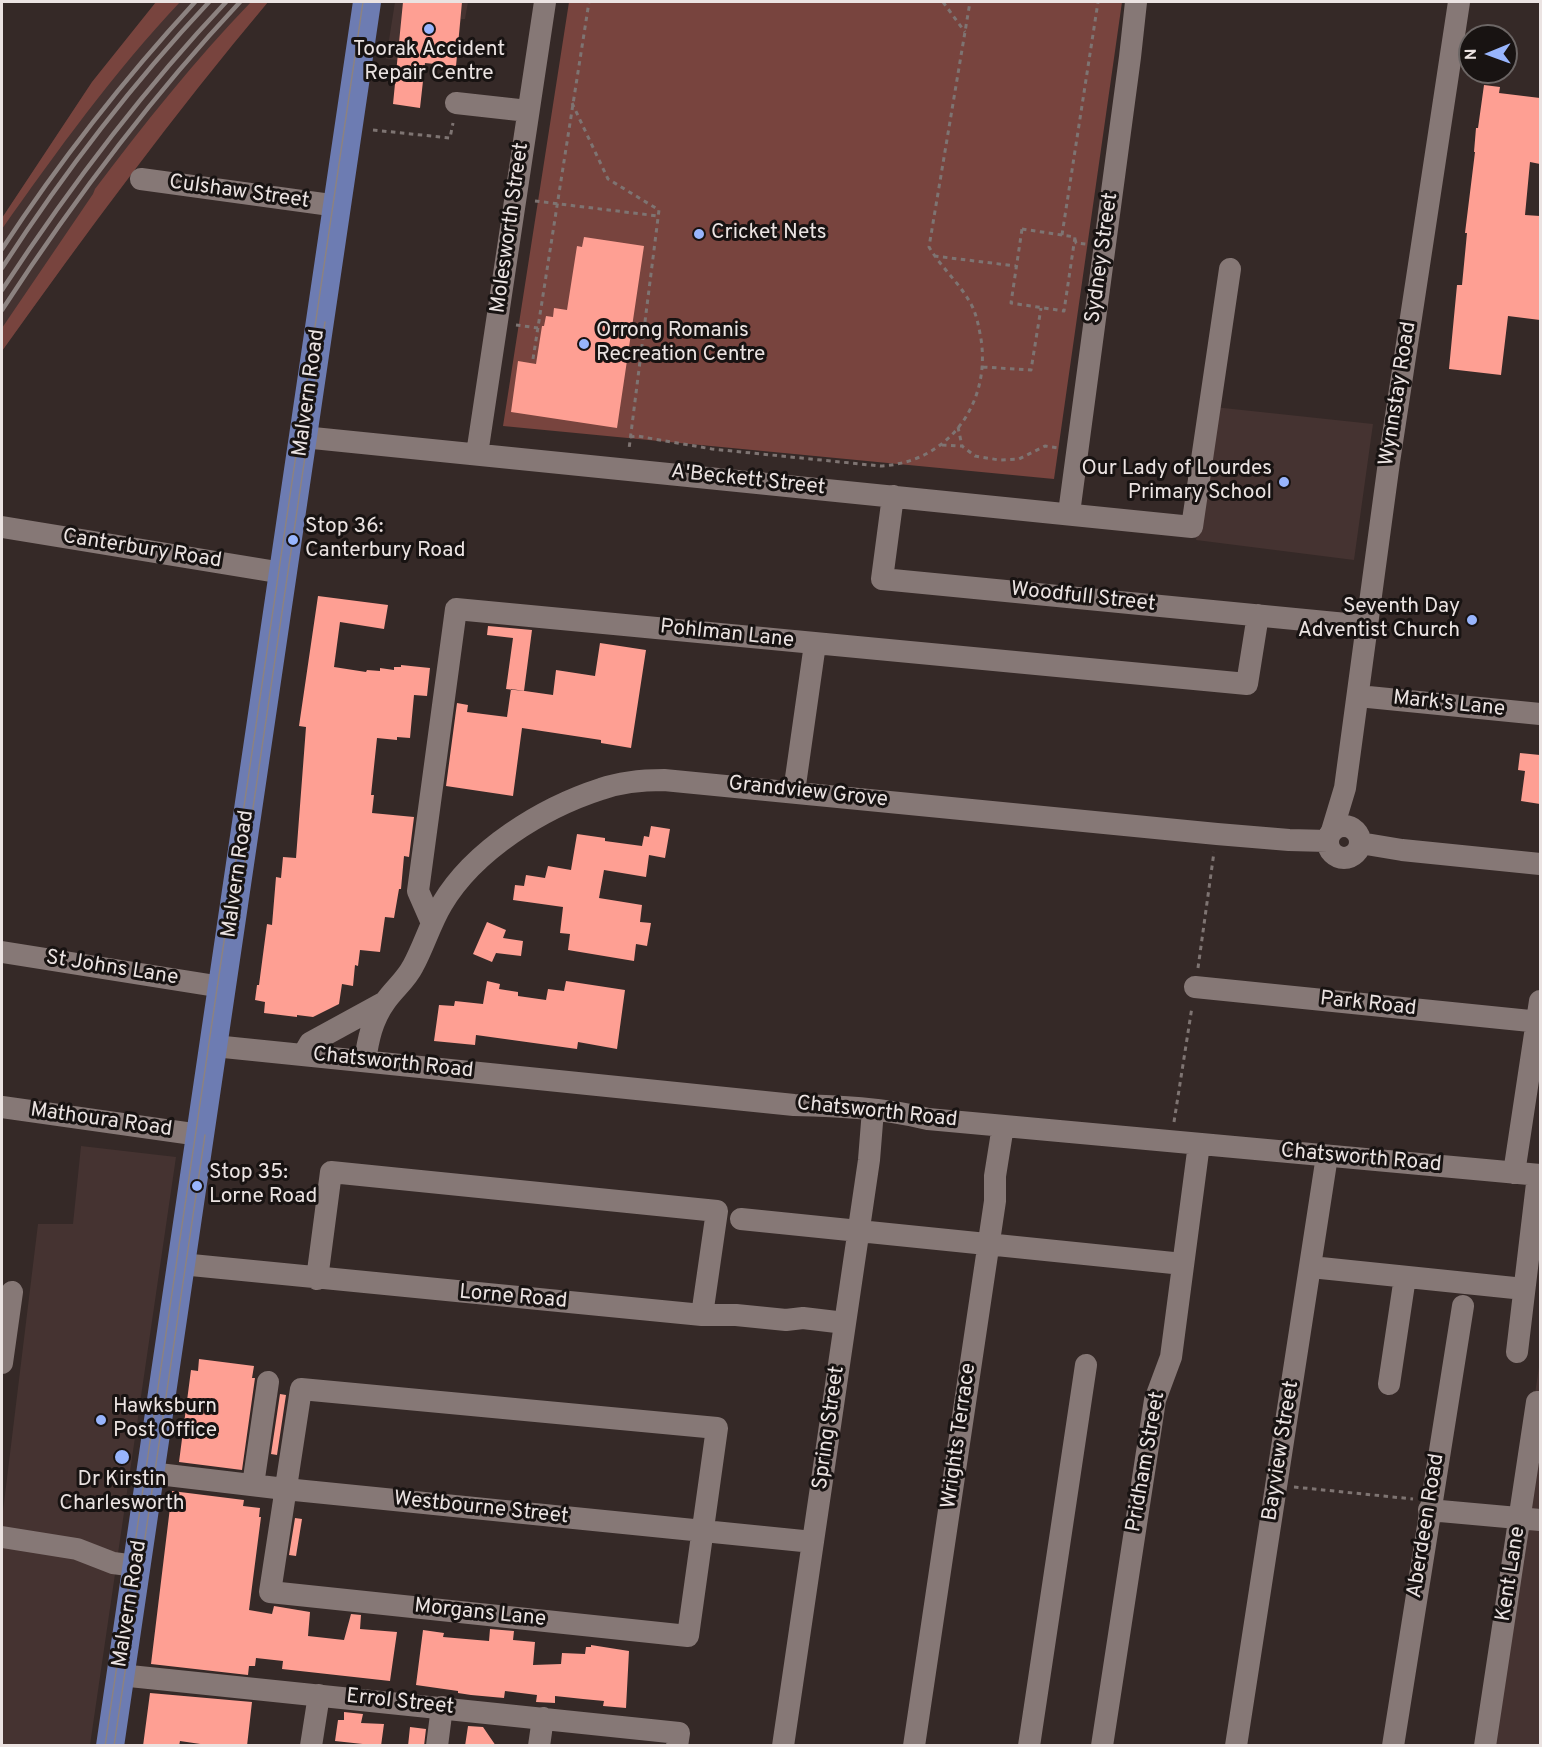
<!DOCTYPE html>
<style>
body{margin:0}
#map{position:relative;width:1542px;height:1747px;overflow:hidden;background:#352927;font-family:Overpass,sans-serif}
canvas{display:block}
.frame{position:absolute;inset:0;border:3px solid #ebe3e2;pointer-events:none}
.north{position:absolute;left:1458px;top:24px;width:60px;height:60px;box-sizing:border-box;background:#181312;border:2px solid #6c6665;border-radius:50%;rotate:269deg;font-size:16px;font-weight:700;line-height:24px;text-align:center;color:#ebe3e2}
.north::after{content:'';display:block;margin:auto;width:21px;height:27px;background:#98b5fd;clip-path:polygon(50% 0,100% 100%,50% 72%,0 100%)}
</style>
<div id="map">
<canvas width="1542" height="1747"></canvas>
<div class="frame"></div>
<div class="north">N</div>
</div>
<script>
const ctx = document.querySelector('canvas').getContext('2d');
ctx.lineJoin = 'round';
function fill(path, color) { ctx.fillStyle = color; ctx.fill(path, 'evenodd'); }
function stroke(path, color, width, dash) { ctx.strokeStyle = color; ctx.lineWidth = width; ctx.lineCap = dash ? 'butt' : 'round'; ctx.setLineDash(dash || []); ctx.stroke(path); }
function label(font, color, halo, rows, align = 'center') {
  ctx.font = font + ' Overpass,sans-serif'; ctx.lineWidth = 6; ctx.setLineDash([]); ctx.textBaseline = 'middle'; ctx.strokeStyle = halo; ctx.fillStyle = color; for (const [text, x, y, turn = 0] of rows) {
    ctx.save(); ctx.translate(x, y); ctx.rotate((+turn || 0) * Math.PI / 180); ctx.textAlign = isNaN(turn) ? turn : align; if (halo) ctx.strokeText(text, 0, 0); ctx.fillText(text, 0, 0); ctx.restore();
  }
}
const built = new Path2D(`
 M156 2H268L219 60 114 195 2 351V218L92 82Z
 M395 2H468L465 19H461L456 66 386 59Z
 M1214 407 1373 424 1354 560 1196 540Z
 M81 1146 176 1157 90 1745 2 1746V1519L38 1224H73Z
 M1540 1360V1745H1483Z`);
const green = new Path2D(`
 M156 2H180C114 72 57 151 2 229V218L92 82Z
 M251 2H268C174 114 87 232 2 351V328L93 194 95 189C144 124 195 60 251 2Z
 M569 2H1122L1054 479 503 426Z`);
const building = new Path2D(`
 M403 2H462L456 66 425 63 420 108 393 104Z
 M1484 85 1500 87 1499 93 1540 98V164L1530 162 1525 215 1540 216V320L1508 316 1501 375 1449 369 1457 285H1462L1467 233H1465L1475 152H1474L1476 128H1478Z
 M584 237 644 246 617 428 511 412 518 361 536 364 542 326H544L546 316 553 317 554 308 567 310 577 246 582 247Z
 M318 596 388 605 384 629 340 622 334 667 366 672 367 670 380 671V668L394 670V667H401V665L430 668 427 696 414 695 410 738 397 737V740L377 738 371 795H374L372 813 414 817 409 857 404 856 401 889H399L394 918 385 917 380 952 360 950 358 966 355 965 353 986 342 984 339 1004 313 1017 297 1015V1017L264 1013 265 1002 255 1000 257 985H259L267 924 272 925 276 877 281 878 283 857 296 858 306 727 299 726Z
 M488 626 532 630 524 691 506 689 513 638 487 635Z
 M600 643 646 650 631 748 601 743V740L522 728 513 796 446 786 457 703 468 705 467 712 507 717 511 689 553 695 556 670 595 676Z
 M1520 753 1540 755V804L1521 801 1525 771 1518 770Z
 M651 826 670 829 665 858 649 855 646 877 604 870 599 898 642 905 640 922 651 923 647 946 636 944 634 961 568 950 570 934 560 933 563 907 513 900 515 885 524 886 526 875 545 878 548 866 571 870 577 834 605 838V841L642 846 644 836 649 837Z
 M487 922 506 930 503 938 523 941 521 956 496 953 492 962 473 954Z
 M487 981 500 984 499 989 518 992V996L546 1000 548 989 564 991 566 981 625 990 617 1049 578 1042 577 1049 476 1035 475 1045 434 1041 439 1005 454 1006 455 1001 483 1004Z
 M199 1359 254 1366 252 1378H255L242 1470 179 1462 191 1370 198 1371Z
 M280 1394 286 1395 277 1455 271 1454Z
 M172 1491 244 1500 243 1506 260 1508 259 1517H261L249 1610 272 1614 274 1606 310 1612 308 1636 344 1640 351 1614 361 1615 360 1629 397 1632 390 1681 282 1669 283 1661 256 1658 255 1666H249L248 1675 151 1664Z
 M295 1518 302 1519 296 1556 289 1555Z
 M490 1629 514 1631 513 1640 535 1642 533 1665 561 1664 562 1653 585 1654 586 1647H591V1645L629 1651 626 1708 603 1706 604 1701 583 1699 555 1696V1703L536 1702 537 1695 505 1691 504 1698 471 1695 458 1693V1691L416 1685 423 1630 444 1633 443 1637 489 1641Z
 M150 1693 252 1702 247 1746H214L180 1741 179 1746H143Z
 M344 1712 363 1714 361 1723 384 1724 381 1746 335 1741 338 1720H344Z
 M468 1726 483 1727 496 1746H465Z
 M410 1727 426 1729 424 1746H408Z`);
const path = new Path2D(`
 M943 2 965 32
 M572 103 608 179 659 210 629 449
 M373 130 450 138 453 123
 M535 201 658 216
 M1022 229 1075 237 1064 311 1011 303Z
 M1062 235 1098 2
 M1075 239 1076 243 1086 244
 M934 256 1016 266
 M516 325 538 328
 M533 359 589 2
 M983 367 1031 370 1041 308
 M958 427 962 446
 M630 437 637 436 712 449 880 466C948 463 991 404 981 339 979 328 977 317 973 308 962 285 942 269 929 247L970 2
 M942 445 962 446 975 456 999 460 1019 459 1045 446 1059 448
 M1198 968 1214 852
 M1174 1122 1192 1007
 M1294 1487 1413 1499`);
const minor = new Path2D(`
 M456 103 528 111
 M141 179 338 206
 M303 437 1192 527 1230 269
 M477 454 545 2
 M893 496 882 579 1367 626
 M1069 513 1130 57 1136 2
 M2 527 283 573
 M1358 696 1540 714
 M794 792 815 644
 M1328 842a16 16 0 1 1 32 0a16 16 0 1 1-32 0Z
 M1332 831 1345 788 1389 462 1459 2
 M1360 843 1402 850 1540 864
 M432 923 418 891 456 609 1247 684 1258 615
 M2 952 222 987
 M1195 987 1540 1022
 M214 1046 794 1105C838 1106 884 1108 928 1119L1540 1175
 M303 1055 310 1043 385 1002
 M365 1061C368 1040 372 1020 385 1002 394 989 406 980 413 966 424 946 430 924 442 904 474 850 542 808 601 789 621 782 643 780 664 780L1217 834 1289 840 1328 841
 M2 1107 200 1135
 M1514 1173 1540 1001
 M741 1219 1183 1264
 M181 1264 702 1315H736L786 1320 803 1318 845 1323
 M1311 1267 1524 1289
 M317 1279 331 1172 717 1211 702 1315
 M1517 1352 1538 1175
 M2 1363 12 1292
 M1389 1384 1405 1277
 M301 1389 717 1428 688 1636 270 1592Z
 M150 1473 285 1489 813 1542
 M253 1485 268 1382
 M1429 1510 1540 1520
 M2 1537 77 1549 113 1563 136 1566
 M120 1675 679 1733 677 1746
 M311 1746 319 1695
 M437 1746 442 1707
 M539 1746 543 1718
 M783 1746 869 1160 873 1110
 M914 1746 995 1201V1176L1003 1126
 M1029 1746 1086 1365
 M1102 1746 1155 1400 1171 1357 1199 1144
 M1236 1746 1327 1156
 M1393 1746 1463 1306
 M1485 1746 1537 1402`);
const major = new Path2D(`
 M110 1746 367 2`);
const tram = new Path2D(`
 M245 862 325 322
 M105 1746 363 2
 M114 1746 205 1135`);
const rail = new Path2D(`
 M2 249C59 162 125 78 195 2
 M2 268C63 174 132 84 209 2
 M2 290C69 188 142 91 226 2
 M2 310C73 201 151 97 240 2`);
const markers = [
 [429,29,6,"#98b5fd"],
 [699,234,6,"#98b5fd"],
 [584,344,6,"#98b5fd"],
 [1284,482,6,"#98b5fd"],
 [293,540,6,"#98b5fd"],
 [1472,620,6,"#98b5fd"],
 [197,1186,6,"#98b5fd"],
 [101,1420,6,"#98b5fd"],
 [122,1457,8,"#98b5fd"]
];
const poiNames = [
 ["Toorak Accident",429,51,"center"],
 ["Repair Centre",429,75,"center"],
 ["Cricket Nets",711,234],
 ["Orrong Romanis",596,332],
 ["Recreation Centre",596,356],
 ["Our Lady of Lourdes",1272,470,"right"],
 ["Primary School",1272,494,"right"],
 ["Stop 36:",305,528],
 ["Canterbury Road",305,552],
 ["Seventh Day",1460,608,"right"],
 ["Adventist Church",1460,632,"right"],
 ["Stop 35:",209,1174],
 ["Lorne Road",209,1198],
 ["Hawksburn",113,1408],
 ["Post Office",113,1432],
 ["Dr Kirstin",122,1481,"center"],
 ["Charlesworth",122,1505,"center"]
];
const streetNames = [
 ["Culshaw Street",239,193,8],
 ["Molesworth Street",511,228,-82],
 ["Sydney Street",1103,258,-82],
 ["Malvern Road",310,393,-82],
 ["Wynnstay Road",1399,394,-81],
 ["A'Beckett Street",748,481,6],
 ["Canterbury Road",142,550,9],
 ["Woodfull Street",1083,598,6],
 ["Pohlman Lane",727,635,6],
 ["Mark's Lane",1449,705,6],
 ["Grandview Grove",808,793,6],
 ["Malvern Road",239,874,-82],
 ["St Johns Lane",112,969,9],
 ["Park Road",1368,1005,6],
 ["Chatsworth Road",393,1064,6],
 ["Chatsworth Road",877,1113,6],
 ["Mathoura Road",101,1121,8],
 ["Chatsworth Road",1361,1159,5],
 ["Lorne Road",513,1298,5],
 ["Spring Street",830,1428,-82],
 ["Wrights Terrace",960,1436,-82],
 ["Bayview Street",1282,1451,-81],
 ["Pridham Street",1147,1462,-80],
 ["Westbourne Street",481,1509,6],
 ["Aberdeen Road",1427,1526,-81],
 ["Kent Lane",1512,1574,-81],
 ["Malvern Road",131,1604,-81],
 ["Morgans Lane",480,1614,6],
 ["Errol Street",400,1703,6]
];
fill(built, '#453331');
fill(green, '#78443e');
fill(building, '#fe9f93');
stroke(path, '#7e7472', 3, [4.5, 4.5]);
stroke(minor, '#867876', 22);
stroke(major, '#6d7cb2', 28);
stroke(tram, '#8c8280', 1.5);
stroke(rail, '#8c8280', 4.5);
for (const [x, y, r, color] of markers) { const dot = new Path2D(); dot.arc(x, y, r, 0, 2 * Math.PI); ctx.fillStyle = color; ctx.fill(dot); stroke(dot, '#181312', 2); }
label('21px', '#ebe3e2', '#181312', poiNames, 'left');
label('21px', '#ebe3e2', '#181312', streetNames);
</script>
